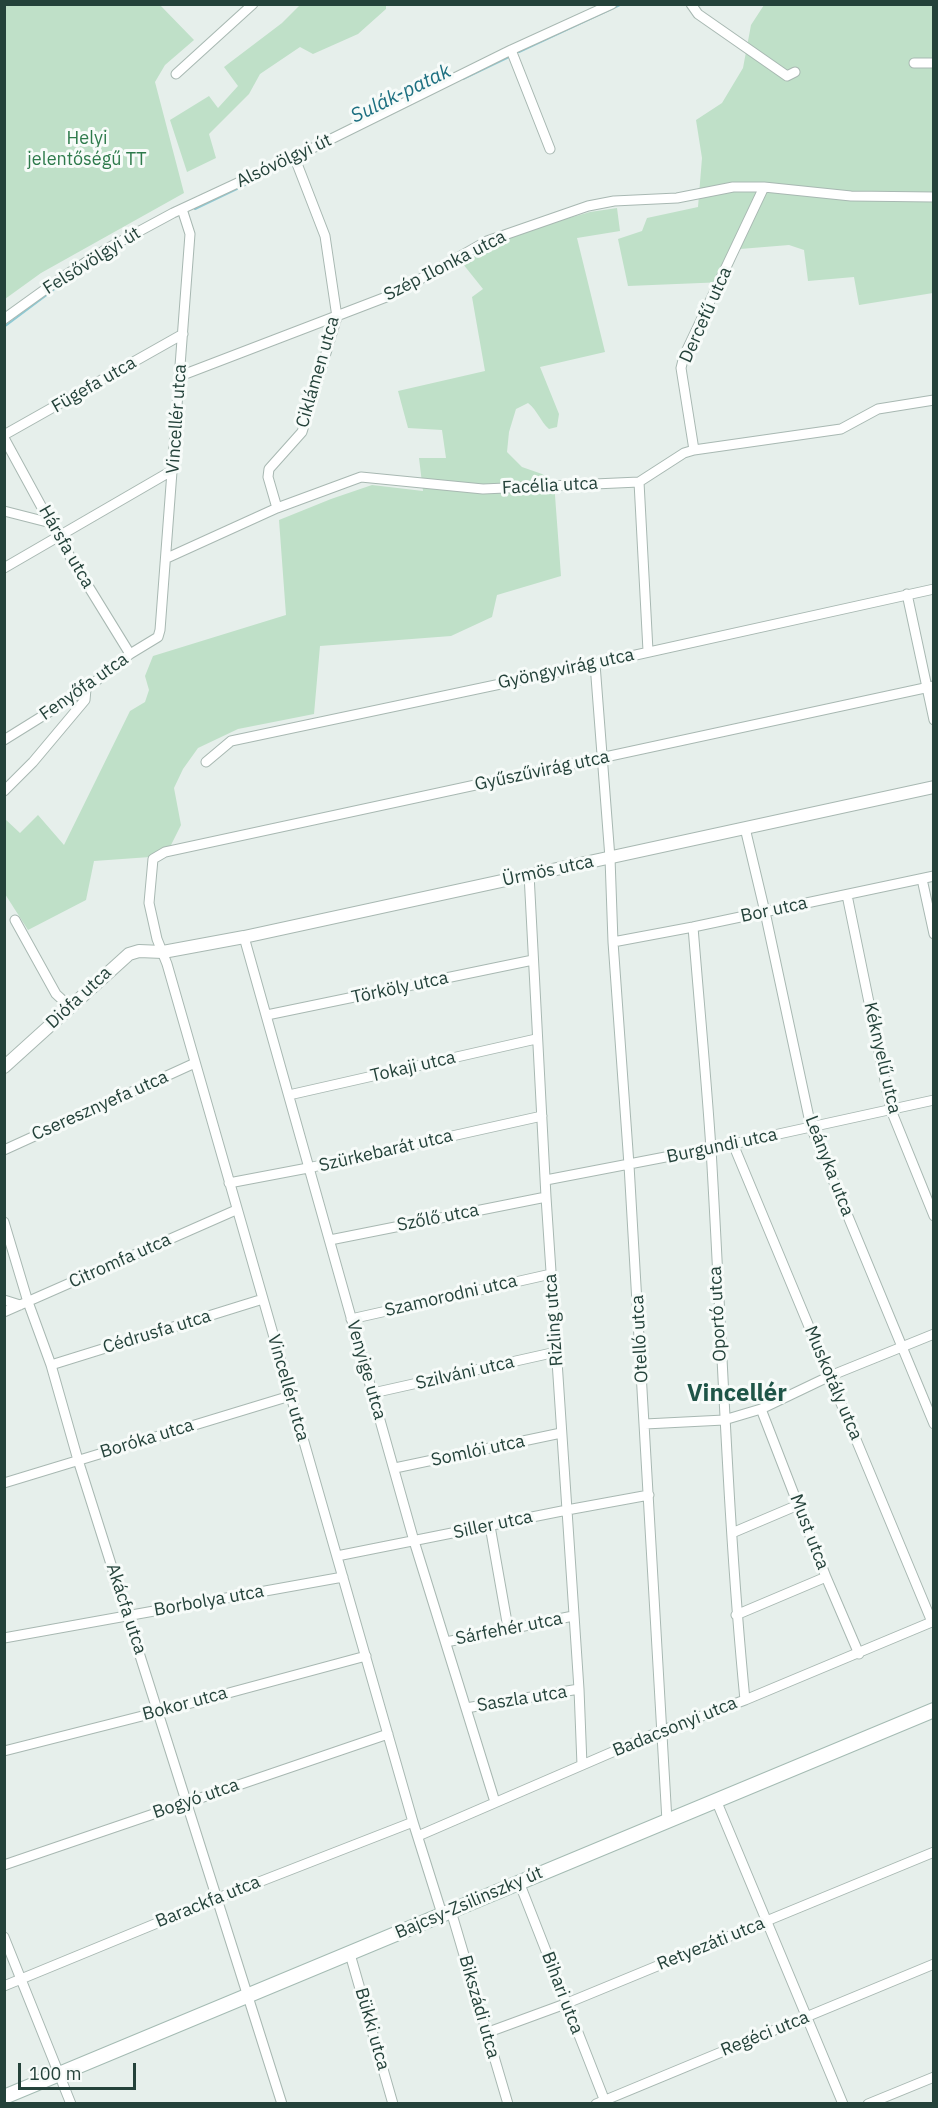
<!DOCTYPE html>
<meta charset="utf-8">
<style>
body{margin:0}
#map{position:relative;width:938px;height:2108px;overflow:hidden;background:#e6efeb;font-family:"IBM Plex Sans",sans-serif}
canvas{display:block}
.frame{position:absolute;inset:0;border:6px solid #24423a;pointer-events:none}
.scale{position:absolute;left:18px;top:2063px;width:118px;height:27px;box-sizing:border-box;border:3px solid #24423a;border-top:0;padding-left:8px;font-size:18px;line-height:21px;white-space:nowrap;color:#24423a;-webkit-text-stroke:4px #f7fbf9;paint-order:stroke}
</style>
<div id="map">
<canvas width="938" height="2108"></canvas>
<div class="frame"></div>
<div class="scale">100 m</div>
</div>
<script>
const ctx = document.querySelector('canvas').getContext('2d');
ctx.lineJoin = 'round';
function fill(path, color) { ctx.fillStyle = color; ctx.fill(path, 'evenodd'); }
function stroke(path, color, width, dash) { ctx.strokeStyle = color; ctx.lineWidth = width; ctx.lineCap = dash ? 'butt' : 'round'; ctx.setLineDash(dash || []); ctx.stroke(path); }
function label(font, color, halo, rows, align = 'center') {
  ctx.font = font + ' "IBM Plex Sans",sans-serif'; ctx.lineWidth = 6; ctx.setLineDash([]); ctx.textBaseline = 'middle'; ctx.strokeStyle = halo; ctx.fillStyle = color; for (const [text, x, y, turn = 0] of rows) {
    ctx.save(); ctx.translate(x, y); ctx.rotate((+turn || 0) * Math.PI / 180); ctx.textAlign = isNaN(turn) ? turn : align; if (halo) ctx.strokeText(text, 0, 0); ctx.fillText(text, 0, 0); ctx.restore();
  }
}
const green = new Path2D(`
 M5 4 160 5 194 40 165 65 155 82 184 193 41 273 5 299Z
 M300 5H386V9L358 34 313 54 300 47 260 74 249 94 209 134 216 158 187 172 170 120 209 96 218 108 238 86 224 67 282 23Z
 M764 5H933V293L859 305 854 277 808 281 804 250 789 245 740 249 725 282 628 286 618 239 642 231 647 218 698 207 702 158 696 120 722 103 743 68 751 25Z
 M617 208 620 231 577 238 605 352 540 367 559 414 557 427 549 429C540 421 538 411 528 403L516 409 509 432 507 452 522 467 542 474 554 482 561 576 497 595 492 617 451 636 320 646 314 714 238 729 198 748 183 769 174 788 181 825 171 845 150 857 94 861 86 900 28 930 5 894 4 818 20 833 38 815 64 845 130 711 145 702 149 690 145 676 153 656 286 615 279 520 331 499 372 485 423 491 419 458H446L442 430 408 428 398 391 485 371 472 297 483 289 463 264 495 242 562 220 590 212Z`);
const stream = new Path2D(`
 M519 52 622 4
 M463 79 509 57
 M195 209 266 175
 M107 254 125 244
 M4 327 56 288 97 261`);
const minor = new Path2D(`
 M691 4 698 14 787 76 795 72
 M511 50 550 149
 M914 63H934
 M176 74 253 4
 M4 319 61 278 110 247 173 213 317 146 511 50 612 4
 M180 376 394 294 487 241 588 206 614 201 677 198 733 187H764L851 196 934 197
 M4 435 183 334
 M4 438 58 537 130 654
 M694 450 681 368 684 356 764 187
 M639 482 648 651
 M277 508 268 477 269 469 302 432 337 317 325 236 294 156
 M4 511 51 523
 M167 558 277 508 361 477 483 489 639 482 684 453 694 450 841 429 878 409 934 400
 M4 568 173 470
 M907 594 934 720
 M595 664 610 858 613 942 629 1165 667 1821
 M4 740 86 689 130 654 158 637 160 630 190 234 182 209
 M206 762 231 741 595 664 934 589
 M4 791 33 762 85 700 86 689
 M745 828 765 912 811 1127 934 1424
 M529 874 546 1197 579 1689 582 1765
 M922 879 934 934
 M847 895 891 1110 934 1216
 M15 920 56 994 69 1006
 M693 927C699 1001 706 1075 711 1149 722 1332 727 1517 745 1700
 M244 937 414 1541 495 1802
 M613 942 693 927 934 876
 M267 1015 533 960
 M289 1095 536 1039
 M733 1144 932 1622
 M4 1150 195 1063
 M546 1180 733 1144 934 1100
 M229 1183 308 1168 542 1116
 M4 1222 28 1302 51 1365 78 1460 282 2104
 M330 1240 546 1197
 M4 1300 20 1305
 M4 1312 236 1210
 M351 1319 551 1274
 M51 1365 263 1299
 M373 1393 556 1352
 M761 1409 826 1577 859 1654
 M645 1424 724 1420 761 1409 830 1376 934 1334
 M395 1468 561 1433
 M4 1483 290 1396
 M490 1526 508 1628
 M732 1533 798 1505
 M337 1556 567 1510 649 1495
 M736 1615 826 1577
 M4 1638 343 1577
 M446 1642 573 1616
 M466 1708 579 1689
 M4 1751 158 1712 366 1656
 M716 1800 843 2104
 M418 1836 661 1731 745 1700 934 1621
 M4 1865 388 1734
 M519 1882 606 2104
 M451 1911 508 2104
 M442 1914 413 1822 167 964 157 939 149 903 153 859 165 852 934 686
 M4 1937 71 2104
 M350 1954 393 2104
 M4 1986 218 1898 413 1822
 M486 2033 565 2004 934 1852
 M596 2104 934 1964
 M868 2104 934 2077`);
const tertiary = new Path2D(`
 M4 1067 129 954 139 951 163 952 244 937 934 787`);
const secondary = new Path2D(`
 M4 2097 934 1710`);
const parkNames = [
 ["Helyi",87,139],
 ["jelentőségű TT",87,160]
];
const streetNames = [
 ["Alsóvölgyi út",284,161,-25],
 ["Felsővölgyi út",92,261,-32],
 ["Szép Ilonka utca",445,266,-27],
 ["Dercefű utca",706,315,-66],
 ["Ciklámen utca",318,372,-74],
 ["Fügefa utca",94,385,-30],
 ["Vincellér utca",177,419,-86],
 ["Facélia utca",550,486,-3],
 ["Hársfa utca",66,547,60],
 ["Gyöngyvirág utca",566,669,-12],
 ["Fenyőfa utca",84,687,-35],
 ["Gyűszűvirág utca",542,771,-12],
 ["Ürmös utca",548,871,-12],
 ["Bor utca",774,910,-12],
 ["Törköly utca",400,988,-12],
 ["Diófa utca",79,998,-43],
 ["Kéknyelű utca",882,1058,77],
 ["Tokaji utca",413,1067,-13],
 ["Cseresznyefa utca",100,1106,-24],
 ["Burgundi utca",722,1146,-12],
 ["Szürkebarát utca",386,1151,-13],
 ["Leányka utca",829,1166,69],
 ["Szőlő utca",438,1218,-11],
 ["Citromfa utca",120,1261,-24],
 ["Szamorodni utca",451,1296,-13],
 ["Oportó utca",718,1314,-93],
 ["Rizling utca",554,1320,-94],
 ["Cédrusfa utca",157,1332,-17],
 ["Otelló utca",640,1339,-93],
 ["Venyige utca",366,1370,74],
 ["Szilváni utca",465,1373,-13],
 ["Muskotály utca",833,1383,67],
 ["Vincellér utca",288,1388,74],
 ["Boróka utca",147,1439,-17],
 ["Somlói utca",478,1451,-12],
 ["Siller utca",493,1525,-12],
 ["Must utca",809,1532,69],
 ["Borbolya utca",209,1601,-10],
 ["Akácfa utca",126,1609,72],
 ["Sárfehér utca",509,1629,-11],
 ["Saszla utca",522,1699,-9],
 ["Bokor utca",185,1704,-15],
 ["Badacsonyi utca",675,1727,-22],
 ["Bogyó utca",196,1799,-19],
 ["Barackfa utca",208,1902,-22],
 ["Bajcsy-Zsilinszky út",469,1903,-23],
 ["Retyezáti utca",711,1944,-22],
 ["Bihari utca",562,1993,69],
 ["Bikszádi utca",479,2007,74],
 ["Bükki utca",372,2029,74],
 ["Regéci utca",765,2034,-22]
];
const waterNames = [
 ["Sulák-patak",401,94,-26]
];
const districtNames = [
 ["Vincellér",737,1394]
];
fill(green, '#bfe0c8');
stroke(stream, '#8ec9d4', 2);
stroke(minor, '#a8b8b2', 11);
stroke(tertiary, '#a8b8b2', 14);
stroke(secondary, '#a4bbb3', 16);
stroke(minor, '#fff', 9);
stroke(tertiary, '#fff', 12);
stroke(secondary, '#fff', 14);
label('18px', '#2d7a4b', '#f7fbf9', parkNames);
label('18px', '#24423a', '#f7fbf9', streetNames);
label('italic 20px', '#1c6f80', '#f7fbf9', waterNames);
label('bold 24px', '#1f5548', '#f7fbf9', districtNames);
</script>
